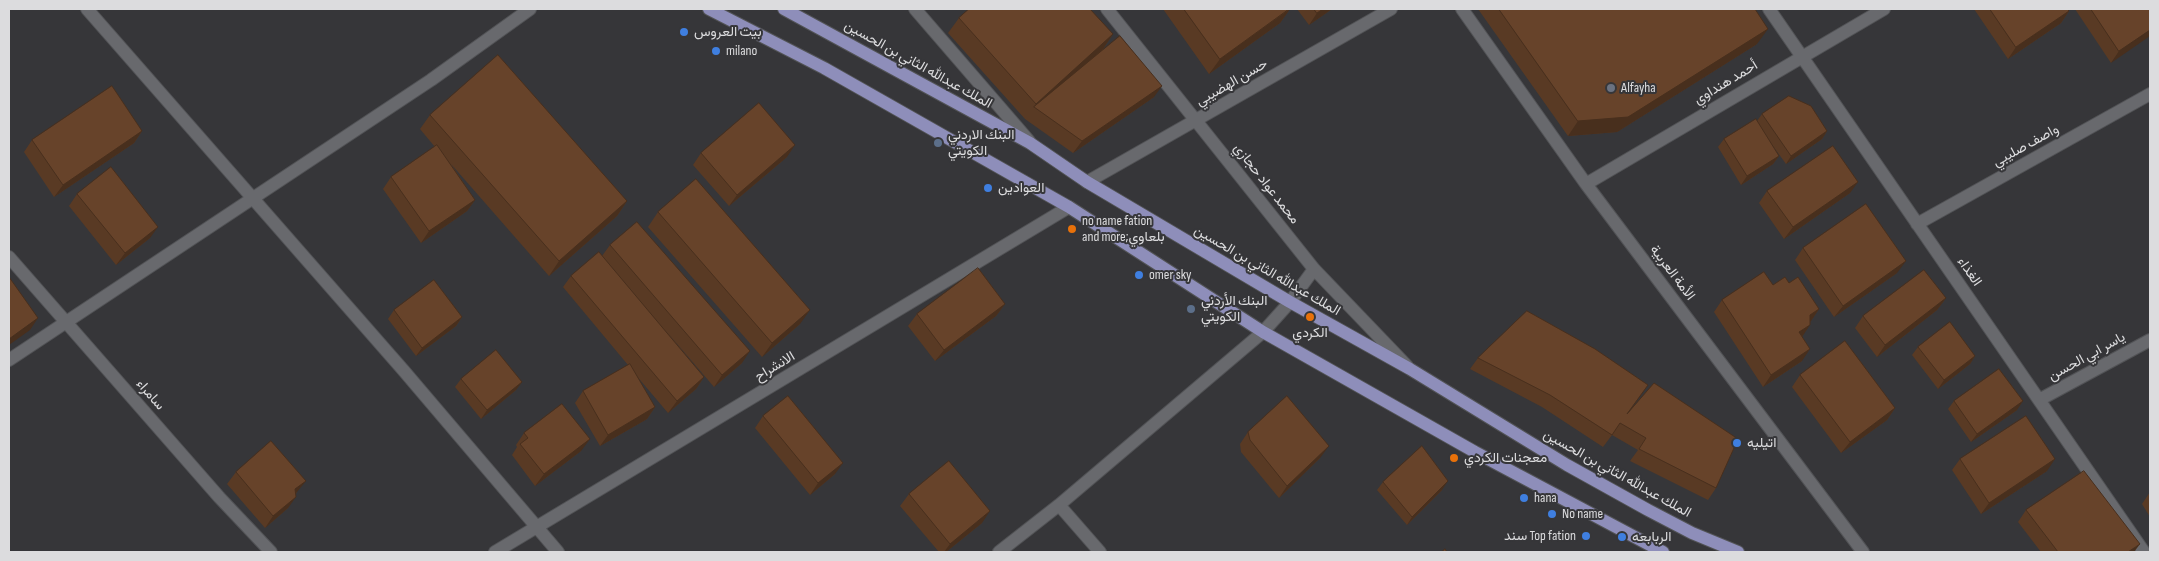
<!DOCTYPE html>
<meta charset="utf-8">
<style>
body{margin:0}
#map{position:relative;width:2159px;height:561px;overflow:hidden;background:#363639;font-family:"Sofia Sans Condensed",sans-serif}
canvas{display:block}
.frame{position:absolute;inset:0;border:10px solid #dcdcde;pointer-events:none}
</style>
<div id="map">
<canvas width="2159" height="561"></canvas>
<div class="frame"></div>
</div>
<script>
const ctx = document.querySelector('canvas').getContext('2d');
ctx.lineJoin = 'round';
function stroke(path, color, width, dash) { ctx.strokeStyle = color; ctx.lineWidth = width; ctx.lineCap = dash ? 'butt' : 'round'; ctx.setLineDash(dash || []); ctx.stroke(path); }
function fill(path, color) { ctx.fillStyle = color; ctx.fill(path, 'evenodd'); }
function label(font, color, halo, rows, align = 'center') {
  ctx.font = font + ' "Sofia Sans Condensed",Vazirmatn,sans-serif'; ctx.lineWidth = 4; ctx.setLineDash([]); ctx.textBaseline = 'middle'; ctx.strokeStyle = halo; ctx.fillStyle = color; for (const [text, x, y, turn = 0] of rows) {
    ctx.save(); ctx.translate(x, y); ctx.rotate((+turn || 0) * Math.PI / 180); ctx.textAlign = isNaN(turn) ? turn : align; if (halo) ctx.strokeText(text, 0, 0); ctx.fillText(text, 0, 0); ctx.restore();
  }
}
const street = new Path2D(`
 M87 9 404 371 558 552
 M915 9 1029 141
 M1107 9 1314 269 1407 366
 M1462 9 1586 184 1863 552
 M1769 9 2144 552
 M1087 182 1391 9
 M1586 184 1884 9
 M1917 224 2150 94
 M9 257 219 497 271 552
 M9 360 431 80 530 9
 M2039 400 2150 340
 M1059 505 1100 552
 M495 552 1069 207
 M999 552 1059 505 1263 332 1290 302 1314 269`);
const primary = new Path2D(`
 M709 9 824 68 1069 207 1263 332 1475 452 1663 552
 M784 9 1030 143 1087 182 1290 302 1410 369 1567 465 1648 510 1692 533 1738 552`);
const wall = new Path2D(`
 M1163 9H1290L1280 23 1209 74Z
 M1297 9H1332L1309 25Z
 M1478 9H1755L1757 44 1617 132 1568 136Z
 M1974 9H2067L2069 11 2061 23 2008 59Z
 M2075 9H2148L2150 11 2111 63Z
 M959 18 1113 34 1103 49 1154 97 1073 153 1025 119 948 33Z
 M1762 114 1827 131 1822 139 1786 164 1773 146 1779 156 1773 164 1741 185 1718 147 1724 139 1757 121Z
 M430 115 627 201 617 216 549 276 451 164 475 200 467 211 421 243 383 189 391 177 435 147 420 129Z
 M142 131 134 143 54 197 24 152 32 140Z
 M701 153 787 157 729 206 693 165Z
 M1767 191 1850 193 1784 239 1759 203Z
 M77 194 150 238 116 265 69 206Z
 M658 212 800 324 762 357 648 227Z
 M610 245 742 363 714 387 667 332 704 377 696 389 668 413 635 374 655 407 647 419 600 446 575 403 583 391 628 365 563 287 571 276 602 256Z
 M1803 248 1897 273 1834 317 1795 260Z
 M1789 283 1819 309 1810 322 1802 337V361L1763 387 1714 312 1722 300 1773 285Z
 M1946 298 1937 310 1877 357 1855 328 1863 316Z
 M1005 304 996 316 935 361 908 326 917 314Z
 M394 310 462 317 456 326 416 356 388 319Z
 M1918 347 1975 356 1970 364 1938 389 1912 355Z
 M1478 358 1628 413 1716 488 1708 500 1630 461 1638 450 1612 435 1603 447 1542 407 1470 369Z
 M1800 375 1895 408 1887 420 1841 453 1792 387Z
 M461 379 516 390 481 419 455 387Z
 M1954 401 2017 410 1971 442 1948 409Z
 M763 416 835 474 810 495 755 428Z
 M1248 432 1320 458 1279 498 1241 452 1240 444Z
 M524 433 581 451 535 486 512 455 517 447 516 445Z
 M1960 459 2047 471 1981 514 1952 470Z
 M236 472 297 492 288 508 265 528 227 484Z
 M1383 482 1442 490 1407 525 1377 490Z
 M2150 492V517L2142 504Z
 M909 494 982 523 946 552H939L900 506Z
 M2026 510 2134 552H2041L2018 522Z`);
const shadedWall = new Path2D(`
 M1290 9 1280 23 1209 74 1220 59Z
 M1323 9H1332L1309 25 1317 13Z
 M2069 11 2061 23 2008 59 2016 47Z
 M1768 29 1757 44 1617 132 1568 136 1578 121Z
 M2150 30V36L2111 63 2119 51Z
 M1113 34 1103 49 1034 107 1036 104Z
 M1162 86 1154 97 1073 153 1082 141Z
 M142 131 134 143 54 197 63 185Z
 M1827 131 1822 139 1786 164 1791 156Z
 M795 145 787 157 729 206 737 195Z
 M1779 156 1773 164 1741 185 1747 176Z
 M1858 182 1850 193 1784 239 1793 227Z
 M475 200 467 211 421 243 429 231Z
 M627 201 617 216 549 276 559 261Z
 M158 227 150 238 116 265 125 253Z
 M1906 261 1897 273 1834 317 1843 306Z
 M1946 298 1937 310 1877 357 1885 345Z
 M1005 304 996 316 935 361 944 350Z
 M1819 309 1811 321 1801 327 1810 315Z
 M810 310 800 324 762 357 772 343Z
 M462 317 456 326 416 356 422 348Z
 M38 318 30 330 9 345V339Z
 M1810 325 1802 337 1799 332Z
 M1810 349 1802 361 1763 387 1771 375Z
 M750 351 742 363 714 387 722 375Z
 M1975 356 1970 364 1938 389 1944 380Z
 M704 377 696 389 668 413 677 401Z
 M522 382 516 390 481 419 487 410Z
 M2023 401 2017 410 1971 442 1977 434Z
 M655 407 647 419 600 446 608 435Z
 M1895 408 1887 420 1841 453 1850 442Z
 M590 439 581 451 535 486 544 474Z
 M1329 446 1320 458 1279 498 1287 486Z
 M2055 459 2047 471 1981 514 1989 503Z
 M843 463 835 474 810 495 818 483Z
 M306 481 297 492 287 501 295 489Z
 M1448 481 1442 490 1407 525 1412 517Z
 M296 497 288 508 265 528 273 516Z
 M990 511 982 523 946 552H944L950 544Z
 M2140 544 2134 552H2128Z`);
const building = new Path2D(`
 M969 9H1090L1113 34 1036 104 959 18Z
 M1184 9H1289L1220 59Z
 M1314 9H1323L1317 13Z
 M1499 9H1755L1768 29 1628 117 1578 121Z
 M1990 9H2067L2069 11 2016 47Z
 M2091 9H2148L2150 11V30L2119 51Z
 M1120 36 1162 86 1082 141 1034 107Z
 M498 55 627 201 559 261 430 115Z
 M112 86 142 131 63 185 32 140Z
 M1789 96 1811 106 1827 131 1791 156 1762 114Z
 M759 103 795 145 737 195 701 153Z
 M1756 119 1779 156 1747 176 1724 139Z
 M437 145 475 200 429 231 391 177Z
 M1833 146 1858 182 1793 227 1767 191Z
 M111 167 158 227 125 253 77 194Z
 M696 179 810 310 772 343 658 212Z
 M1866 204 1906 261 1843 306 1803 248Z
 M637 222 750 351 722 375 610 245Z
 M599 252 704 377 677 401 571 276Z
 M978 268 1005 304 944 350 917 314Z
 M1924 270 1946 298 1885 345 1863 316Z
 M1764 272 1773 285 1785 277 1789 283 1798 277 1819 309 1810 315V325L1799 332 1810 349 1771 375 1722 300Z
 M9 277 38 318 9 339Z
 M434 280 462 317 422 348 394 310Z
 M1527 311 1595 349 1648 385 1627 414 1654 383 1738 439 1716 488 1639 449 1646 438 1620 423 1612 435 1550 395 1478 358Z
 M1950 322 1975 356 1944 380 1918 347Z
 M1845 341 1895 408 1850 442 1800 375Z
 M496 350 522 382 487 410 461 379Z
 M630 364 655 407 608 435 583 391Z
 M1999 369 2023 401 1977 434 1954 401Z
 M788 396 843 463 818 483 763 416Z
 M1287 396 1329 446 1287 486 1250 440 1248 432Z
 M562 404 590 439 544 474 520 444 528 438 524 433Z
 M2026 416 2055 459 1989 503 1960 459Z
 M271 441 306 481 295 489 296 497 273 516 236 472Z
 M1422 446 1448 481 1412 517 1383 482Z
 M949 461 990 511 950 544 909 494Z
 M2084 471 2140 544 2128 552H2058L2052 544 2026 510Z
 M1445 549 1447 552H1442Z`);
const markers = [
 [684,32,5,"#3f7fe0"],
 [716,51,5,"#3f7fe0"],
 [1611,88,5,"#6b7280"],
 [938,143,5,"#5c6f8a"],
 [988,188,5,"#3f7fe0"],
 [1072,229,5,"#e8710a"],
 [1139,275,5,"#3f7fe0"],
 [1191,309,5,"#5c6f8a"],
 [1310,317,5,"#e8710a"],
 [1737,443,5,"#3f7fe0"],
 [1454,458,5,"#e8710a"],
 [1524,498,5,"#3f7fe0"],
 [1552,514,5,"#3f7fe0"],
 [1586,536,5,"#3f7fe0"],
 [1622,537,5,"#3f7fe0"]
];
const poiNames = [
 ["بيت العروس",694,32],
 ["milano",726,51],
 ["Alfayha",1621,88],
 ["البنك الاردني",948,135],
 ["الكويتي",948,151],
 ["العوادين",998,188],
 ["no name fation",1082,221],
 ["and more;بلعاوي",1082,237],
 ["omer sky",1149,275],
 ["البنك الأردني",1201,301],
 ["الكويتي",1201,317],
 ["الكردي",1310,333,"center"],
 ["اتيليه",1747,443],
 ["معجنات الكردي",1464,458],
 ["hana",1534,498],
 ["No name",1562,514],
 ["سند Top fation",1576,536,"right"],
 ["الربابعه",1632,537]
];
const streetNames = [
 ["الملك عبدالله الثاني بن الحسين",918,65,29],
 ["حسن الهضيبي",1232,83,-30],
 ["أحمد هنداوي",1726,83,-31],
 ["واصف صليبي",2026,146,-29],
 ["محمد عواد حجازي",1266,184,52],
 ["الملك عبدالله الثاني بن الحسين",1267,271,30],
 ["الغذاء",1969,272,55],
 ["الأمة العربية",1672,273,53],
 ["ياسر ابي الحسن",2087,357,-29],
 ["الانشراح",775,367,-31],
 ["سامراء",150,395,49],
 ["الملك عبدالله الثاني بن الحسين",1617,474,29]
];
stroke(street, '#525356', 14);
stroke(primary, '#525356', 14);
stroke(street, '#68696d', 12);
stroke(primary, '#8e8eba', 12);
fill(wall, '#593a24');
fill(shadedWall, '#482f1d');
fill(building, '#67432a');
stroke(building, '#482f1d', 1);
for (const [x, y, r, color] of markers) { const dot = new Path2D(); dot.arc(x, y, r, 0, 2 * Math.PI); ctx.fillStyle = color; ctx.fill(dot); stroke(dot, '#363639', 2); }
label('14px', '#dcdcde', '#363639', poiNames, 'left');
label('14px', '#dcdcde', '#363639', streetNames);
</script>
